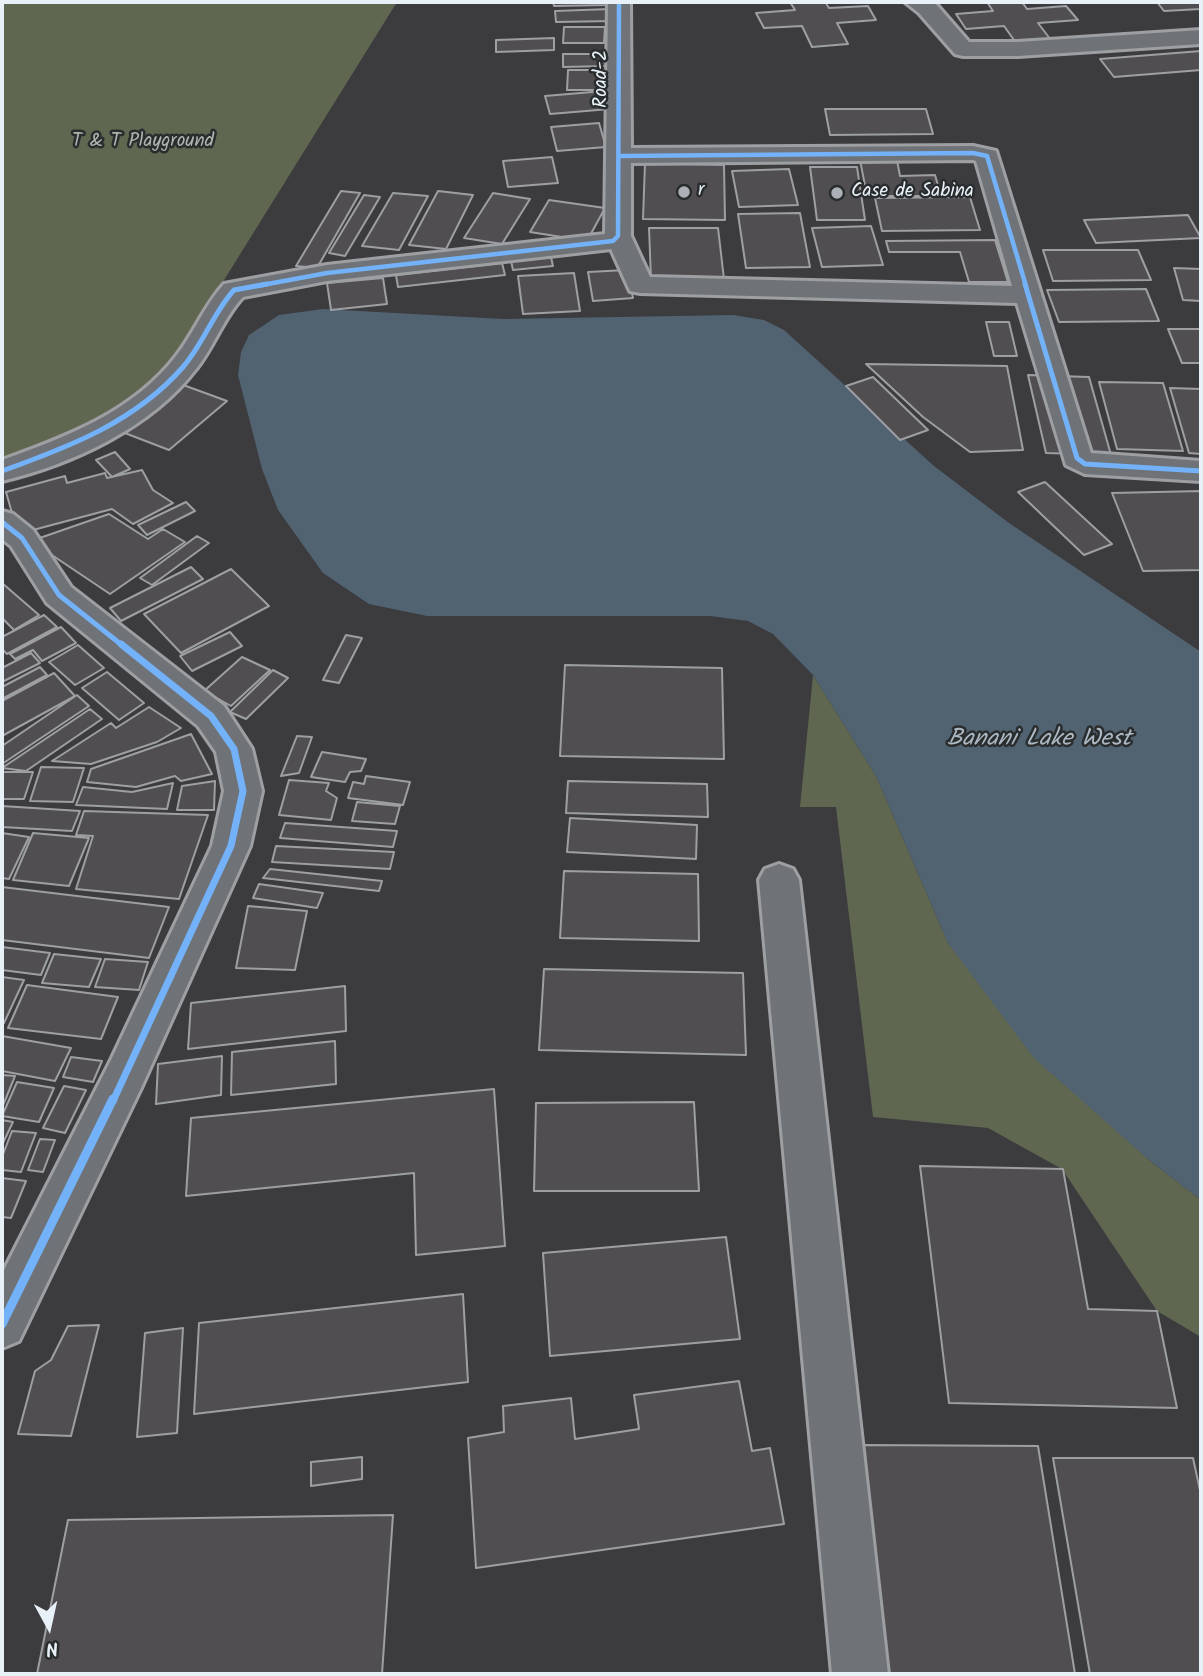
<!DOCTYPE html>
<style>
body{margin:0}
#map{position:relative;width:1203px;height:1676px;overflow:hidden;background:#3c3b3e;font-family:Kalam,sans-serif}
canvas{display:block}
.frame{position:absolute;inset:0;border:4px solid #e8f1f8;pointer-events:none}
.north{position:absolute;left:14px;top:1592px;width:70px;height:70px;-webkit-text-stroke:5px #2a2d2e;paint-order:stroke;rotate:172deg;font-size:19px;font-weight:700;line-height:28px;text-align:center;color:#e8f1f8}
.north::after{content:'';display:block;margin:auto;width:24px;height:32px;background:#e8f1f8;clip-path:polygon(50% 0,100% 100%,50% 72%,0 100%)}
</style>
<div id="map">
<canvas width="1203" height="1676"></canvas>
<div class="frame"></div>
<div class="north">N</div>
</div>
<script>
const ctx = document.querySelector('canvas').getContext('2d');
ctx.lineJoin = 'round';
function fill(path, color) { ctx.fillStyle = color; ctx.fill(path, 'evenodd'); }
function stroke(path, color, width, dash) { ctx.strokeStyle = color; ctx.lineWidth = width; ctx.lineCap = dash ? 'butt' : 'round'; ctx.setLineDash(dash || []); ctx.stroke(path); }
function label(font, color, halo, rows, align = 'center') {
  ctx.font = font + ' Kalam,sans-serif'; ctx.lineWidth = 5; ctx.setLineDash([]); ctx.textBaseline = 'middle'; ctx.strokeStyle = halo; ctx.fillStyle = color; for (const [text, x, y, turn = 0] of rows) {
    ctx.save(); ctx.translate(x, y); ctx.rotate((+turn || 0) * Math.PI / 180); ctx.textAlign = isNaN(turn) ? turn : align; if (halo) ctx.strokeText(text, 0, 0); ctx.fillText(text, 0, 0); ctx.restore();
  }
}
const green = new Path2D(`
 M2 2H397L211 301 183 361 96 432 2 475Z
 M813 675 876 776 948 943 1149 1160 1201 1200V1337L1157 1311 1062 1169 988 1128 873 1117 836 807H800Z`);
const water = new Path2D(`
 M323 309 503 319 733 315 764 320 784 330 934 466 1009 523 1201 652V1200L1149 1160 1034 1058 948 943 876 776 813 675 773 634 748 621 710 616H427L369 604 323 573 278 510 262 469 238 375 241 352 249 335 279 315Z`);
const building = new Path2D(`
 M553 2H609V5L554 6Z
 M790 2H825L829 8 868 6 876 20 837 23 848 44 812 47 802 26 764 28 756 13 795 10Z
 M987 2H1022L1027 9 1066 6 1078 20 1038 23 1054 44 1019 47 1004 26 966 29 956 14 993 11Z
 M1157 2H1201V9L1164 11Z
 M611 9 613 21 556 22 555 11Z
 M564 27H605L604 43H563Z
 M554 38V50L496 52V40Z
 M1201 51V70L1114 77 1100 59Z
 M563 54H605L606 66 563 67Z
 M568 70H608L609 90H567Z
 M604 91 610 109 550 114 545 96Z
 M825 109H926L933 134 830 135Z
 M599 123 606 147 557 151 551 127Z
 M552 157 558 183 508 187 503 161Z
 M860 160H897L900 176 935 175 941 196H867Z
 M645 163 724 165 725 220 643 219Z
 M810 167H857L865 220H817Z
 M789 169 798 205 739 207 732 171Z
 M341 191 360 193 317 268 296 266Z
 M438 191 473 195 446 249 409 245Z
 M393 193 428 196 399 250 362 246Z
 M493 193 530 199 502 244 464 238Z
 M364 195 380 197 345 256 329 253Z
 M970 197 980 230 882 231 875 198Z
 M549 200 605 208 587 241 530 232Z
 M800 213 810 267 746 268 738 214Z
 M1188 215 1201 238 1096 243 1084 220Z
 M871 226 883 265 822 267 812 228Z
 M649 228H718L724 279H651Z
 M995 240 1008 282H969L960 252H889L886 241Z
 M1043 250H1138L1151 280 1053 281Z
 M550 253 553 266 513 270 510 256Z
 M502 263 505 275 398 287 396 275Z
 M1174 268 1201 269V301L1183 300Z
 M627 270 633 298 593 301 588 272Z
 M574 273 580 311 523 314 518 276Z
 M383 278 387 304 331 310 327 283Z
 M1146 289 1159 321 1059 322 1047 290Z
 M986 322H1009L1017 356H994Z
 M1168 329H1201V363H1182Z
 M866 364 1007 366 1023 450 970 452 923 417Z
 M1028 375 1089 377 1111 455 1046 453Z
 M873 377 928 430 900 440 846 386Z
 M175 382 227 401 169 450 117 430Z
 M1099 382 1163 383 1183 451 1117 449Z
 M1170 388 1201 389V454L1189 453Z
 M115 452 130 469 112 477 96 460Z
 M142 470 153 490 173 503 133 524 112 509 18 534 6 492 65 476 67 483 105 473 107 478Z
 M1045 482 1112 544 1084 555 1018 492Z
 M1201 491V570L1143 571 1112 493Z
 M186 502 195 511 147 535 138 525Z
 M109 514 148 539 163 529 185 542 110 594 31 541Z
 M197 536 209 543 152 585 140 578Z
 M191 567 203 579 121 621 110 608Z
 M231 569 269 606 181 653 144 614Z
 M2 583 39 615 14 630 2 618Z
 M44 615 57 627 7 654 2 649V637Z
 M61 627 76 643 42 661 33 650 15 659 10 654Z
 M230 632 242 646 192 671 180 656Z
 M346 635 362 638 339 683 323 680Z
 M78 645 104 668 75 685 49 662Z
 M31 653 40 663 2 682V668Z
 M242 657 270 670 231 706 204 691Z
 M565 665 722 668 724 759 560 756Z
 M40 667 47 675 2 699V687Z
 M273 670 288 678 246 719 230 712Z
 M107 672 144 703 119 720 82 688Z
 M54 673 75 696 2 736V701Z
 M77 695 89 706 2 764V746Z
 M149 707 181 728 157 742 91 764 52 761 111 723 116 728Z
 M90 709 102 719 26 771 2 768Z
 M191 734 212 774 181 781 175 776 136 787 87 782 91 769Z
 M297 736 312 737 299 773 281 776Z
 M322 752 366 759 361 771 350 772 345 782 311 777Z
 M41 767 84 768 73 802 30 801Z
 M2 772H33L24 799H2Z
 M366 776 410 782 403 805 348 798 353 782 364 784Z
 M289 780 329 783 326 791 337 798 331 820 279 815Z
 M215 781 214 810H177L182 786Z
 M568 781 707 784 708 817 566 813Z
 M173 783 167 809 76 805 83 787 132 792Z
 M357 802 400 806 395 824 352 821Z
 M2 806 80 811 72 831 2 827Z
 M84 811 208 815 179 899 76 889 93 836 76 835Z
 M570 818 697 825 696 859 567 852Z
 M285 823 397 831 393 847 280 838Z
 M2 833 29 837 9 879 2 878Z
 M33 833 89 838 69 886 13 880Z
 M276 846 394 852 390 869 272 862Z
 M270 869 382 881 379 891 263 878Z
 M564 871 698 874 699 941 560 938Z
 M259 884 323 893 317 908 253 898Z
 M2 887 169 907 149 958 2 940Z
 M248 906 307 911 295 970 236 968Z
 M2 947 50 953 41 975 2 970Z
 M54 954 101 959 89 987 42 983Z
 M105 959 148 962 139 990 95 987Z
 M544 969 743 973 746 1055 539 1050Z
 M2 977 24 980 4 1023H2Z
 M27 985 118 997 101 1039 8 1028Z
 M345 986 346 1031 188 1049 191 1003Z
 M2 1036 71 1048 55 1081 2 1071Z
 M335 1041 336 1084 231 1095 232 1052Z
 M222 1056 221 1095 156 1104 158 1064Z
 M71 1057 102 1061 93 1082 63 1077Z
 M2 1075 15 1076 2 1108Z
 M17 1082 54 1088 39 1122 2 1116Z
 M64 1086 86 1090 65 1133 43 1128Z
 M494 1089 505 1246 416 1255 414 1173 186 1196 191 1118Z
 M694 1102 699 1191H534L536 1103Z
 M2 1120 13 1122 2 1145Z
 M12 1131 36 1133 21 1172 2 1170V1157Z
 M40 1139 55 1140 43 1172 28 1170Z
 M920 1166 1063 1169 1088 1309 1157 1311 1177 1408 949 1403Z
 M2 1178 26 1181 11 1218 2 1217Z
 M726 1237 740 1339 550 1356 543 1253Z
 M463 1294 468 1382 194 1414 199 1323Z
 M99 1325 71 1436 18 1434 35 1371 51 1360 68 1326Z
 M183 1328 177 1433 137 1437 145 1333Z
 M739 1381 752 1451 770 1448 784 1524 476 1568 468 1438 504 1432 503 1406 571 1398 575 1439 639 1429 634 1395Z
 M863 1445 1038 1446 1075 1674H884Z
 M362 1457V1479L311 1486V1462Z
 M1053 1458H1193L1201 1495V1674H1090Z
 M393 1515 382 1674H37L68 1520Z`);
const minor = new Path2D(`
 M608 2H630L631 148 973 146 996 151 1091 453 1201 461V481L1085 474 1066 465 1017 303 640 293 630 291 611 249 327 281 243 297C223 318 214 347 196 369 151 428 72 464 2 481V460C66 437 133 412 176 356 194 333 204 306 224 284L327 265 605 234ZM973 160 976 161 1012 286 650 277 631 236V163Z
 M905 2 935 3 969 42H1018L1201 30V44L1018 56H963L955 54 919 13Z
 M2 511 13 514 33 530 71 587 224 706 252 749 262 791 250 846 141 1088 19 1341 2 1348V1274L111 1060 212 846 224 791 216 752 198 726 47 603 11 546 2 539Z
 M779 864 793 869 799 880 888 1674H832L759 880 765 869Z`);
const cyclewayFar3 = new Path2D(`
 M619 156 973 153 987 156 1026 286
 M257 286 327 273 613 241 618 236 619 2`);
const cyclewayFar2 = new Path2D(`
 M1025 284 1077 458 1085 464 1201 471
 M2 471C69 447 135 422 183 367 204 343 213 313 234 290L267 284
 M2 522 22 538 59 595 123 646`);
const cyclewayFar1 = new Path2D(`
 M113 1101 231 846 243 791 234 749 211 716 121 644`);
const cycleway = new Path2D(`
 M2 1324 113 1099`);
const markers = [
 [684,192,7,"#acb1b7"],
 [837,193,7,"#acb1b7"]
];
const farStreetnames = [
 ["Road-2",603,79,-90]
];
const farParknames = [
 ["T & T Playground",143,143]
];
const farPoinames = [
 ["r",698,192],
 ["Case de Sabina",851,193]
];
const waterNames = [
 ["Banani Lake West",1039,741]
];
fill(green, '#5f6751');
fill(water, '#516271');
fill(building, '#514e52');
stroke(building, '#9d9fa2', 2);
stroke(minor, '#9d9fa2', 6);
fill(minor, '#6f7276');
stroke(cyclewayFar3, '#73b2f8', 4.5);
stroke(cyclewayFar2, '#73b2f8', 5);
stroke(cyclewayFar1, '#73b2f8', 7);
stroke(cycleway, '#73b2f8', 9);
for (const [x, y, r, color] of markers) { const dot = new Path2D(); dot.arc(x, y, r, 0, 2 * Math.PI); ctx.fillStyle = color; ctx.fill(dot); stroke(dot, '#2a2d2e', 2.5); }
label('19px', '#e8f1f8', '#2a2d2e', farStreetnames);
label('19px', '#adb6ae', '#2a2d2e', farParknames);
label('19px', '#e8f1f8', '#2a2d2e', farPoinames, 'left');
label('italic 24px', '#acb9c4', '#2a2d2e', waterNames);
</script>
